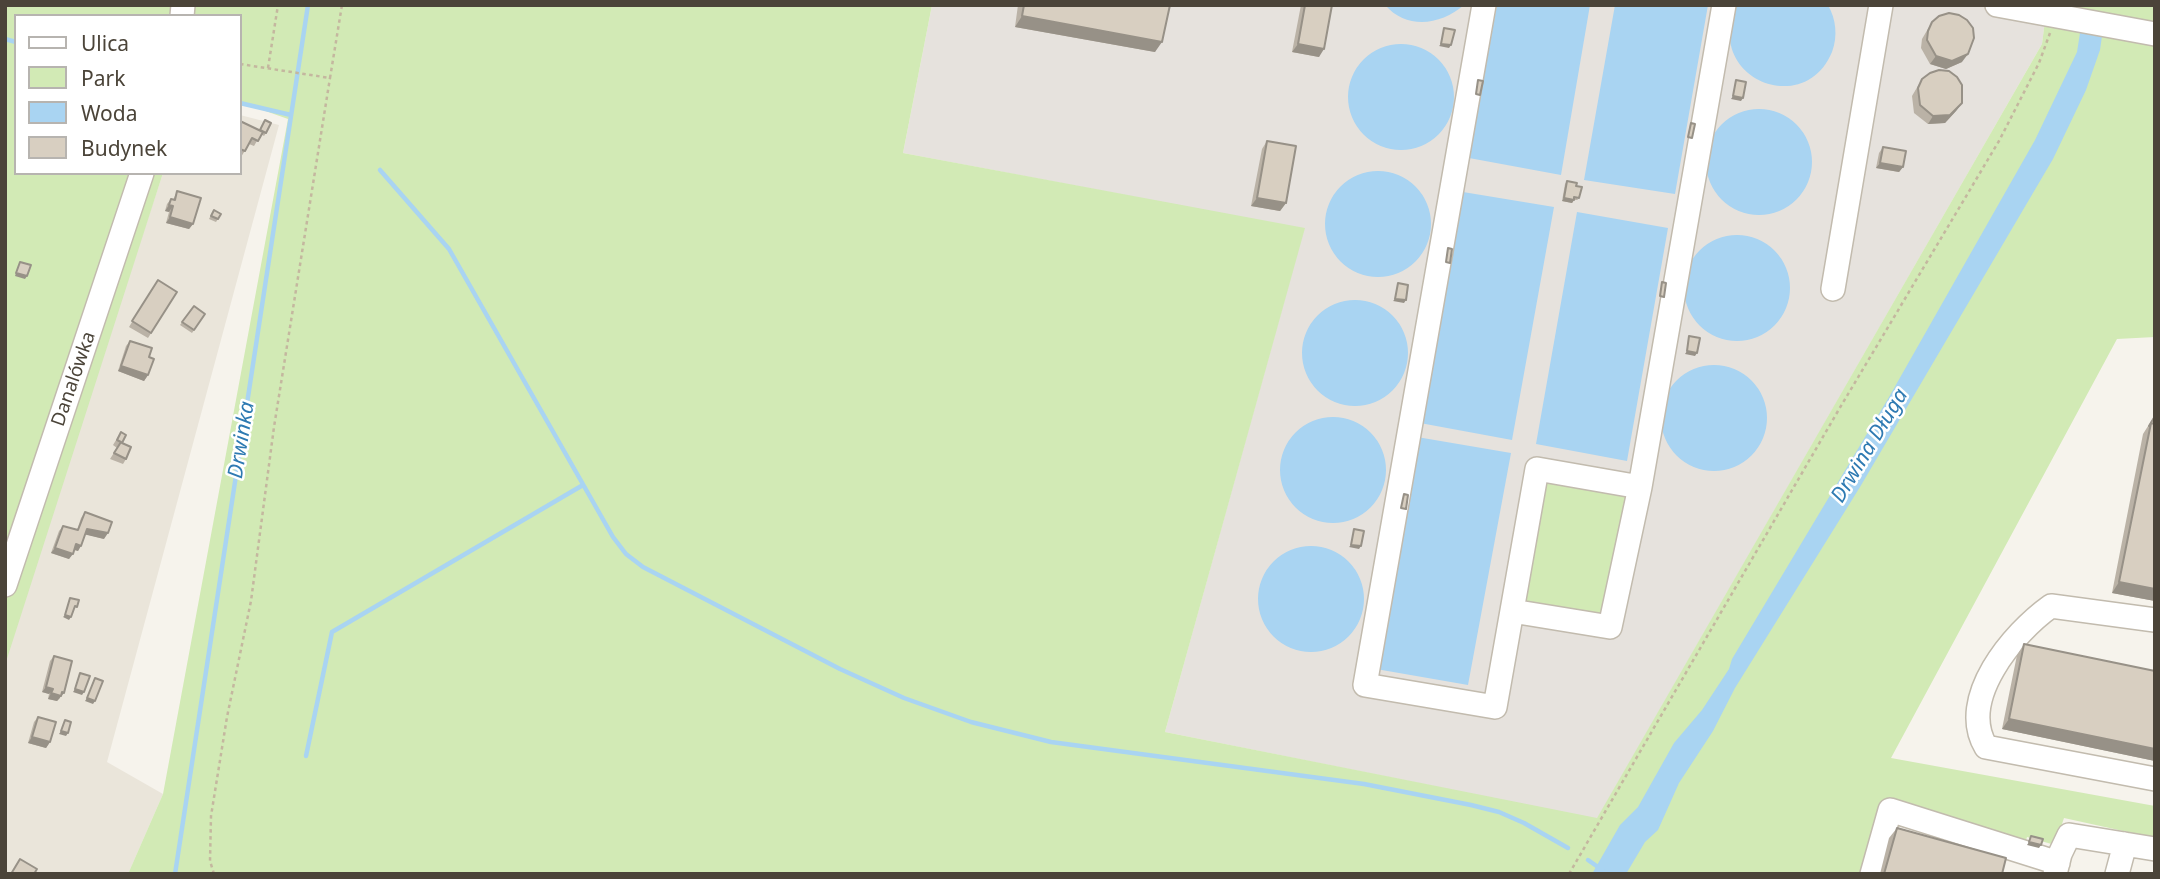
<!DOCTYPE html>
<meta charset="utf-8">
<style>
body{margin:0}
#map{position:relative;width:2160px;height:879px;overflow:hidden;background:#f6f3ec;font-family:"Noto Sans",sans-serif}
canvas{display:block}
.frame{position:absolute;inset:0;border:7px solid #4b4439;pointer-events:none}
.legend{position:absolute;left:14px;top:14px;width:228px;height:161px;box-sizing:border-box;background:#fff;border:2px solid #b7b4b0;margin:0;padding:9px 12px;list-style:none;font-size:21px;color:#4b4439}
.legend li{display:flex;align-items:center;gap:14px;height:35px}
.legend b{width:35px;border:2px solid #b7b4b0}
</style>
<div id="map">
<canvas width="2160" height="879"></canvas>
<div class="frame"></div>
<ul class="legend">
<li><b style="height:9px;background:#fff"></b>Ulica</li>
<li><b style="height:19px;background:#d2eab5"></b>Park</li>
<li><b style="height:19px;background:#a9d4f2"></b>Woda</li>
<li><b style="height:19px;background:#d8cfc1"></b>Budynek</li>
</ul>
</div>
<script>
const ctx = document.querySelector('canvas').getContext('2d');
ctx.lineJoin = 'round';
function fill(path, color) { ctx.fillStyle = color; ctx.fill(path, 'evenodd'); }
function stroke(path, color, width, dash) { ctx.strokeStyle = color; ctx.lineWidth = width; ctx.lineCap = dash ? 'butt' : 'round'; ctx.setLineDash(dash || []); ctx.stroke(path); }
function label(font, color, halo, rows, align = 'center') {
  ctx.font = font + ' "Noto Sans",sans-serif'; ctx.lineWidth = 5; ctx.setLineDash([]); ctx.textBaseline = 'middle'; ctx.strokeStyle = halo; ctx.fillStyle = color; for (const [text, x, y, turn = 0] of rows) {
    ctx.save(); ctx.translate(x, y); ctx.rotate((+turn || 0) * Math.PI / 180); ctx.textAlign = isNaN(turn) ? turn : align; if (halo) ctx.strokeText(text, 0, 0); ctx.fillText(text, 0, 0); ctx.restore();
  }
}
const residential = new Path2D(`
 M240 115 279 125 107 762 163 794 128 874H5V651L163 173H240Z`);
const industrial = new Path2D(`
 M932 5H2047L2042 44 1597 819 1165 732 1304 229 903 153Z`);
const green = new Path2D(`
 M5 5H932L903 153 1305 228 1165 732 1597 818 2042 44 2047 5H2155V337L2117 339 1891 758 2155 806V838L2064 818 2055 845 2027 837 2025 844 1885 806 1865 874H128L163 794 288 119 240 102V16H16V173H163L5 665Z
 M1543 481 1636 491 1605 618 1526 608 1520 591Z`);
const water = new Path2D(`
 M1385 5H1464C1441 25 1407 30 1385 5Z
 M1497 5H1590L1561 175 1469 158Z
 M1615 5H1708L1675 194 1584 180Z
 M1737 5H1828C1836 19 1838 36 1832 52 1804 120 1702 77 1737 5Z
 M2080 33 2102 36 2100 50 2086 90 2053 159 1860 487 1735 688 1713 731 1679 783 1658 830 1645 842 1626 874H1592L1620 825 1638 807 1674 743 1702 710 1729 669 1732 659 1889 397 2035 140 2077 52Z
 M1348 97a53 53 0 1 1 106 0a53 53 0 1 1-106 0Z
 M1706 162a53 53 0 1 1 106 0a53 53 0 1 1-106 0Z
 M1325 224a53 53 0 1 1 106 0a53 53 0 1 1-106 0Z
 M1463 192 1554 207 1512 440 1420 423Z
 M1577 212 1668 228 1627 461 1536 444Z
 M1684 288a53 53 0 1 1 106 0a53 53 0 1 1-106 0Z
 M1302 353a53 53 0 1 1 106 0a53 53 0 1 1-106 0Z
 M1661 418a53 53 0 1 1 106 0a53 53 0 1 1-106 0Z
 M1280 470a53 53 0 1 1 106 0a53 53 0 1 1-106 0Z
 M1417 437 1511 453 1468 685 1376 669Z
 M1258 599a53 53 0 1 1 106 0a53 53 0 1 1-106 0Z`);
const stream = new Path2D(`
 M5 39 16 42
 M240 103 291 115
 M380 170 449 249 613 537 626 554 643 567 840 669 904 698 971 722 1051 742 1364 784 1471 805 1499 812 1524 823 1568 848
 M306 756 332 632 583 485
 M1588 860 1608 874
 M175 874 308 5`);
const path = new Path2D(`
 M240 64 330 78 342 5
 M268 68 278 5
 M214 874 210 861 211 816 227 717 251 601 274 427 330 78
 M1569 874 1838 411 1999 141 2039 63 2050 33`);
const minor = new Path2D(`
 M1484 5 1365 685 1495 707 1537 469 1640 487 1724 5
 M1997 5 2155 34
 M182 16 183 5
 M1833 289 1881 5
 M5 585 142 173
 M1512 611 1610 627 1640 487
 M2155 620 2051 606C2013 633 1957 699 1986 747L2155 779
 M1872 874 1890 810 2058 863
 M2055 874 2060 854 2069 835 2155 849
 M2117 874 2125 844`);
const wall = new Path2D(`
 M1018 5H1170L1155 52 1015 27Z
 M1301 5H1332L1319 57 1292 52Z
 M1932 22 1962 62 1946 69 1930 64 1921 48 1922 39Z
 M1922 79 1962 103 1956 111 1945 123 1928 124 1914 113 1912 96Z
 M265 120 266 133 264 136 261 134 254 146 249 144 241 157 240 156V121L260 130Z
 M1267 141 1286 203 1280 211 1251 206 1262 149Z
 M1883 147 1903 167 1899 172 1876 168 1879 153Z
 M1567 181 1578 200H1574L1572 203 1562 201 1565 184Z
 M177 191 193 224 189 229 166 223 169 212 165 211 167 204 171 199 173 200Z
 M212 213 221 214 216 222 209 219Z
 M158 280 177 292 148 338 129 327Z
 M194 306 205 314 192 333 180 325Z
 M130 341 149 357 148 375 144 381 118 371 126 346Z
 M2155 415V601L2112 593 2143 434Z
 M121 432 122 443 126 459 123 464 110 459 117 448 113 445Z
 M85 512 104 539 85 534 78 551 74 550 69 559 51 553 59 531 63 526 77 530 81 518Z
 M2024 644 2155 671V761L2002 729 2017 655Z
 M54 656 60 698 57 701 48 699 49 694 42 692 50 661Z
 M38 717 50 742 46 748 28 743 34 722Z
 M1897 828 2002 874H1880L1889 838Z`);
const shadedWall = new Path2D(`
 M1022 16 1162 42 1155 52 1015 27Z
 M1298 44 1324 49 1319 57 1292 52Z
 M1441 44 1451 45 1449 48 1439 46Z
 M1968 54 1962 62 1946 69 1930 64 1936 56Z
 M1733 96 1743 98 1741 101 1731 99Z
 M1962 103 1956 111 1945 123 1928 124 1933 116Z
 M1880 163 1903 167 1899 172 1876 168Z
 M1257 198 1286 203 1280 211 1251 206Z
 M1564 198 1574 200 1572 203 1562 201Z
 M169 205 173 206 169 212 165 211Z
 M170 217 193 224 189 229 166 223Z
 M16 273 27 276 25 279 15 276Z
 M1395 299 1406 300 1404 303 1393 301Z
 M1687 351 1697 353 1695 356 1685 354Z
 M121 366 148 375 144 381 118 371Z
 M87 529 108 533 104 539 83 534Z
 M76 544 81 546 78 551 72 549Z
 M1351 545 1361 546 1359 549 1349 547Z
 M55 548 73 554 69 559 51 553Z
 M2119 582 2155 589V601L2112 593Z
 M65 615 71 617 69 620 63 617Z
 M46 687 53 689 49 694 42 692Z
 M75 689 84 692 82 695 73 692Z
 M62 692 64 693 57 701 48 699 51 693Z
 M87 698 95 701 93 704 85 701Z
 M2009 719 2155 749V761L2002 729Z
 M61 731 68 733 66 736 59 734Z
 M32 737 50 742 46 748 28 743Z
 M2029 842 2041 845 2039 848 2027 845Z`);
const building = new Path2D(`
 M1024 5H1170L1162 42 1022 16Z
 M1305 5H1332L1324 49 1298 44Z
 M1949 13 1959 15 1967 20 1973 28 1974 38 1968 54 1952 61 1936 56 1927 40 1928 31 1932 22 1939 16Z
 M1444 28 1455 30 1451 45 1441 44Z
 M1939 70 1949 71 1957 77 1962 85V103L1950 115 1933 116 1920 105 1918 88 1922 79 1930 73Z
 M1478 80 1483 81 1480 95 1476 94Z
 M1736 80 1746 82 1743 98 1733 96Z
 M265 120 271 123 266 133 260 130Z
 M240 121 263 132 258 141 252 138 245 151 240 149Z
 M1691 123 1695 124 1692 138 1688 137Z
 M1267 141 1296 146 1286 203 1257 198Z
 M1883 147 1906 151 1903 167 1880 163Z
 M1567 181 1577 183 1576 186 1582 187 1579 198 1574 197V200L1564 198Z
 M177 191 201 198 193 224 170 217 173 206 169 205 171 199 175 200Z
 M214 210 221 214 218 219 211 216Z
 M1448 248 1452 249 1450 263 1446 262Z
 M20 262 31 265 27 276 16 273Z
 M158 280 177 292 151 333 132 321Z
 M1662 282 1666 283 1664 297 1660 296Z
 M1398 283 1408 285 1406 300 1395 299Z
 M194 306 205 314 194 330 182 322Z
 M1689 336 1700 338 1697 353 1687 351Z
 M130 341 152 348 149 357 154 359 148 375 121 366Z
 M2155 416V424L2151 423 2149 426Z
 M2151 423 2155 424V589L2119 582Z
 M121 432 126 435 122 443 131 447 126 459 114 453 121 442 117 440Z
 M1404 494 1408 495 1406 509 1401 508Z
 M85 512 112 522 108 533 87 529 81 546 76 544 73 554 55 548 63 526 78 530Z
 M1354 529 1364 531 1361 546 1351 545Z
 M70 598 79 600 77 607 75 606 71 617 65 615Z
 M2024 644 2155 671V749L2009 719Z
 M54 656 72 661 64 693 62 692 61 696 51 693 53 689 46 687Z
 M80 673 90 676 84 692 75 689Z
 M95 678 103 681 95 701 87 698Z
 M38 717 56 722 50 742 32 737Z
 M65 720 71 722 68 733 61 731Z
 M1897 828 2006 858 2002 874H1884Z
 M2031 836 2043 839 2041 845 2029 842Z
 M20 859 37 869 34 874H11Z`);
const streetNames = [
 ["Danalówka",74,379,-71]
];
const waterNames = [
 ["Drwinka",242,440,-81],
 ["Drwina Długa",1870,446,-59]
];
fill(residential, '#eae5da');
fill(industrial, '#e6e2dd');
fill(green, '#d2eab5');
fill(water, '#a9d4f2');
stroke(stream, '#a9d4f2', 4.5);
stroke(minor, '#c2bbae', 26);
stroke(path, '#c4b79f', 2.5, [3.5, 3.5]);
stroke(minor, '#fff', 23);
fill(wall, '#bab2a6');
fill(shadedWall, '#979187');
fill(building, '#d8cfc1');
stroke(building, '#979187', 2);
label('19px', '#4b4439', '#fff', streetNames);
label('italic 21px', '#2e7ab2', '#fff', waterNames);
</script>
